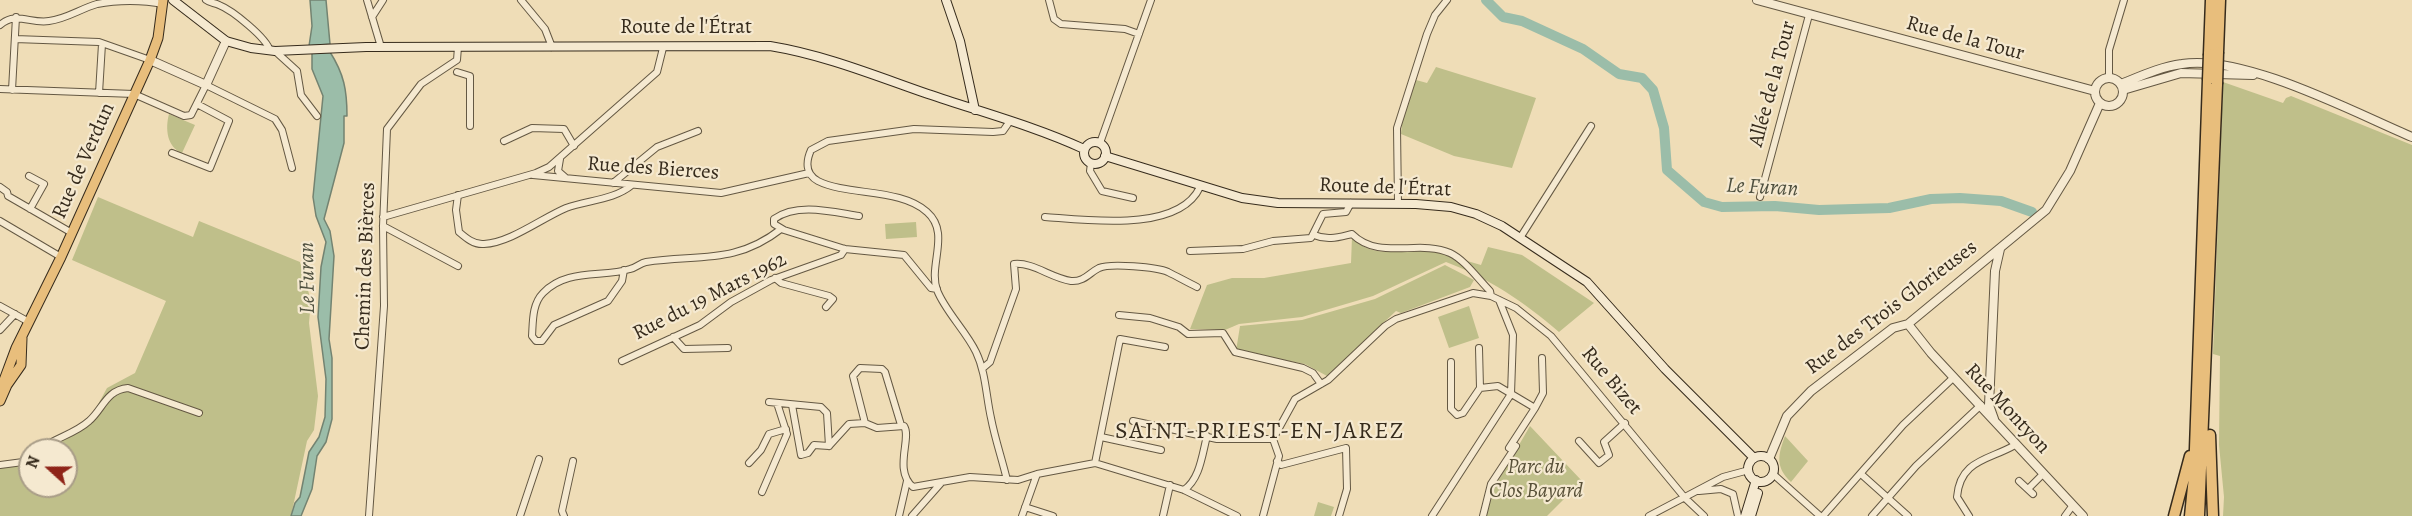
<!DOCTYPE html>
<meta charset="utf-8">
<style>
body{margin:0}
#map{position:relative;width:2412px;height:516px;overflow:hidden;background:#efddb7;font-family:Alegreya,serif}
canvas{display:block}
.north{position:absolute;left:18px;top:438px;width:60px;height:60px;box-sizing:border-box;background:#f5e9d0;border:2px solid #a99d88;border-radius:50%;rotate:291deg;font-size:16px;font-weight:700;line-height:24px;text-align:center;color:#362b1c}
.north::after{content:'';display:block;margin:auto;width:21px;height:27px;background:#8f2418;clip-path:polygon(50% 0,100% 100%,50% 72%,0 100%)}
</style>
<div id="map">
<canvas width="2412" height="516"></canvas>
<div class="north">N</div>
</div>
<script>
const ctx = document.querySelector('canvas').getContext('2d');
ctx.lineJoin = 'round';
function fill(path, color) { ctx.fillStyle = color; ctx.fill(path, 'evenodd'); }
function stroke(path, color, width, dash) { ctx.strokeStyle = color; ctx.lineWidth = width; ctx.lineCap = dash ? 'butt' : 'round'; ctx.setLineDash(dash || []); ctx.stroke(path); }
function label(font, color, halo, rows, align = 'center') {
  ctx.font = font + ' Alegreya,serif'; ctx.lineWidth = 4.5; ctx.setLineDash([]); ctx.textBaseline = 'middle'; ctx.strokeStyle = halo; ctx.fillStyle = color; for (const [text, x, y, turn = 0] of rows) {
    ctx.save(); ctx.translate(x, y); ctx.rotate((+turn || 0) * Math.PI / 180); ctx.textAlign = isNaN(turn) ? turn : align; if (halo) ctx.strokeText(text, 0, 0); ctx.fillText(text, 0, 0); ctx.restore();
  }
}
const green = new Path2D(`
 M1436 67 1536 98 1512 168 1454 156 1401 134 1402 122 1416 80 1427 83Z
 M2223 82 2283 103 2286 98 2291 96 2412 145V516H2223L2224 497 2219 445 2220 356 2213 354Z
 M169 114 195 125 182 153C167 147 165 129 169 114Z
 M98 197 193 237 199 221 300 262 311 301 309 323 318 396 314 430 307 441 291 516H0V464L23 462 30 457V486H66V450H39L89 421 107 388 135 373 166 301 72 260Z
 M916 222 917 237 886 239 885 224Z
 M1352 237C1372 262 1409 247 1436 252 1451 256 1466 261 1481 265L1488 247 1522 255 1594 303 1559 332C1523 301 1490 279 1446 262L1373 296 1302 317 1239 324 1225 330 1190 329 1207 285 1232 278H1264L1351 263Z
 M1445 265 1474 280 1470 287 1401 313 1396 311 1327 376 1305 364 1236 351 1240 326 1302 320 1375 299Z
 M1469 306 1479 338 1449 348 1438 317Z
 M1530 426 1582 481 1547 516H1485L1495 486Z
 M1785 436 1808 461 1791 482C1775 467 1778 455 1785 436Z
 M1318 502 1334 507 1331 516H1314Z`);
const water = new Path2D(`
 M310 0H326L330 44 309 46 312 26Z
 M330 52C344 74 347 90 347 116H344V143L324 219 330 231 334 256 329 339 332 358V419L326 442 317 456 312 489 301 516H291L295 503 300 497 309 452 319 437 325 417 326 379 318 317 321 267 326 242 316 216 313 197 323 96 312 69V53Z`);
const river = new Path2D(`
 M1486 0 1503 17 1522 21 1583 49 1619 74 1642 78 1653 90 1664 128 1667 170 1704 202 1722 207 1775 206 1819 210 1889 208 1931 199 1960 198 2001 201 2032 212`);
const minor = new Path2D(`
 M206 0C211 4 214 2 219 5 232 10 267 38 270 51
 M367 0 381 47
 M521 0 545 29 552 47
 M1049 0 1054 19 1061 24 1125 29 1139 34
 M372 17 383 0
 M0 25C16 11 30 24 49 21 66 19 80 9 97 4 117 0 143 0 163 4
 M15 39 99 42 150 60
 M275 51 297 71 301 95 317 116
 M457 72 470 76V126
 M2109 78V50L2124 0
 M0 89 134 94 184 116 191 115 206 85 275 119 282 130 292 168
 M12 90 16 17
 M99 93 102 44
 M504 141 532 128 564 129 574 146
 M1100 143 1151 0
 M172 153 210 168 229 121 197 104
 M560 159 558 171 566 178
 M1091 163 1090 171 1102 191 1133 198
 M533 175 721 193 809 173
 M29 176 44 184 30 209
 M613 183 657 147 698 131
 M0 187 7 192 8 196 72 233
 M458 195 456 210 459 232C466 238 474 245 484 244 510 243 542 218 566 208 588 200 614 200 632 185
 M1760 197 1809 15
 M1398 203 1397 128 1427 34 1435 15 1447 0
 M859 216C833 212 797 202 774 219V224L784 230 845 249 904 255 931 288 937 289
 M383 217 536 173 549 167 657 72 663 48
 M1045 217C1087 220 1179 233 1200 187
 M0 221 61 257
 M383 226 458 266
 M1314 235C1328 241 1339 237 1352 234 1379 261 1419 239 1450 253 1465 260 1478 279 1490 291L1491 296
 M1520 238 1591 126
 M1190 251 1243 249 1273 241 1311 238 1323 214 1346 212 1351 203
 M624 270 622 281 608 301 554 325 542 341H536L532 336C533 322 532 304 543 293 567 268 602 278 630 269 636 268 640 263 646 262 697 254 735 265 781 229
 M775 278 781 283 829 296 833 299 826 307
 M0 306 29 322
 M1119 315 1150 318 1179 327 1188 334 1223 333 1235 352 1303 368 1313 373 1321 384
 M0 330 15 314
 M673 337 684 349 728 348
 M622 361 700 325 731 302 771 280 841 255 845 249
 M1451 362V409L1457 415 1463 413 1480 388 1479 348
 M983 368 990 362 1016 289 1014 264C1033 262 1051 278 1071 281 1084 282 1089 273 1099 268 1110 263 1157 267 1168 272 1178 277 1187 282 1197 287
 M1480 388 1498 386 1535 408 1543 393 1542 358
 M769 402 821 407 827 413 829 446
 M792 405 801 455 808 453 814 445 829 446
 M1133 421 1217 439H1273
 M865 423 853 376 860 368 882 369 885 372 901 425
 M1101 437 1161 450
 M1273 439 1295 399 1328 380 1385 326 1396 319 1473 293 1491 296 1516 308 1551 336 1685 498 1704 516
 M1579 441 1599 463 1609 455 1604 442 1625 423
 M829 446 849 424 865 423 877 428 904 426C912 438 893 470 913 487L970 477 1018 480 1037 474 1095 463 1184 490 1237 516
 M1509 448 1535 408
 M39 450C54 438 75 434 89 421 103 409 106 390 128 388L199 413
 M1277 461 1281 465 1346 448 1347 489 1339 516
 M749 463 761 450 769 434 786 429
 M1095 463 1120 339 1165 347
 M0 465 23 462 30 457
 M1773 474 1820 516
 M1861 474 1908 516
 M1007 480C1002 459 995 439 991 418 986 396 986 373 976 352 966 331 945 311 937 290 928 265 951 233 927 212 901 188 848 196 818 181 805 174 806 161 811 150L828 141 914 129 993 132 1003 131 1010 121
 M2019 481 2033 494
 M2029 488 2043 474
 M1184 490C1200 479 1202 455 1207 436
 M1699 491 1721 489 1733 494 1738 516
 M762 492 787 434 777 403
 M1025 507 1053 516
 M369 516 384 306 383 226 387 129 421 84 457 60 458 47
 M520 516 539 459
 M564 516 562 511 573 461
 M899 516 907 481
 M912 516 941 483
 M1022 516 1037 474
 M1163 516 1170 485
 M1263 516 1279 456 1273 439
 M1432 516 1511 394 1513 335 1499 300
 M1483 516 1491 484 1516 446
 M1649 516 1723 477 1749 470
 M1823 516 1903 425 1953 378
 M1872 516 1916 466 1981 405
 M1969 516 1957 497C1960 459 1990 460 2015 445
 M2065 516 2073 505`);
const tertiary = new Path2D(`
 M1757 0 2095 91
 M150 60 206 85 226 41
 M2095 92a14 14 0 1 1 28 0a14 14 0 1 1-28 0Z
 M2121 84C2141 76 2160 67 2182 64 2244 54 2353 112 2412 137
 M2123 90 2181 73 2253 75
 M1908 324 1931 353 2083 516
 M1994 419 1989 405 1995 271 2000 249
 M1769 459 1787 416 1811 391 1893 328 1908 324 2046 210 2070 171 2100 103`);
const secondary = new Path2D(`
 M173 0 226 41 251 48 275 51 366 47 770 46C825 55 876 76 928 94 981 112 1034 126 1084 149
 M946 0 960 41 975 110
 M1084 153a11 11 0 1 1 22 0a11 11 0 1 1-22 0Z
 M1105 156 1242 198 1278 203 1416 204 1451 207 1476 214 1502 226 1587 282 1665 369 1754 458
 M1748 469a13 13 0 1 1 26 0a13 13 0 1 1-26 0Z
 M1745 516 1756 480
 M1751 516 1758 493`);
const primary = new Path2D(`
 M0 391 16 348 61 257 150 60 158 38 163 0
 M0 401 7 385 21 365 22 338`);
const motorway = new Path2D(`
 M2218 52 2220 0
 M2209 54 2211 0
 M2210 435 2213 516
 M2174 516 2190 456
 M2190 516 2194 477 2208 80
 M2199 516 2217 84`);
const motorwayBridge = new Path2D(`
 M2208 80 2209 54
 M2217 84 2218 52`);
const streetNames = [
 ["Route de l'Étrat",686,28],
 ["Rue de la Tour",1965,39,15],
 ["Allée de la Tour",1773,84,-75],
 ["Rue de Verdun",84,161,-66],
 ["Rue des Bierces",653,169,4],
 ["Route de l'Étrat",1385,188,2],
 ["Chemin des Bièrces",366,266,-88],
 ["Rue du 19 Mars 1962",710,297,-27],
 ["Rue des Trois Glorieuses",1892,308,-37],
 ["Rue Bizet",1611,381,50],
 ["Rue Montyon",2007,409,47]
];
const parkNames = [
 ["Parc du",1536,468],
 ["Clos Bayard",1536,492]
];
const waterNames = [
 ["Le Furan",1762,188,3],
 ["Le Furan",308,278,-91]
];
const quarterNames = [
 ["SAINT-PRIEST-EN-JAREZ",1260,432]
];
fill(green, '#bfbf8a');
fill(water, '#9bbda9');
stroke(water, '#738371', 1.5);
stroke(river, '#9bbda9', 10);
stroke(minor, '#645843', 8);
stroke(tertiary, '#645843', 10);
stroke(secondary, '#362b1c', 10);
stroke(primary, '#362b1c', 11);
stroke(motorway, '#362b1c', 13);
stroke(minor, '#f5e9d0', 6);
stroke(tertiary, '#f5e9d0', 8);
stroke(secondary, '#f5e9d0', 8);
stroke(primary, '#e8be7c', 9);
stroke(motorway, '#e8be7c', 10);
stroke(motorwayBridge, '#362b1c', 13, []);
stroke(motorwayBridge, '#e8be7c', 10);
label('21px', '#362b1c', '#f5e9d0', streetNames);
label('italic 21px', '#585038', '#f5e9d0', parkNames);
label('italic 22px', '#4f503f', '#f5e9d0', waterNames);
ctx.letterSpacing = '1.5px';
label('24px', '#362b1c', '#f5e9d0', quarterNames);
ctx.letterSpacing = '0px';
</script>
